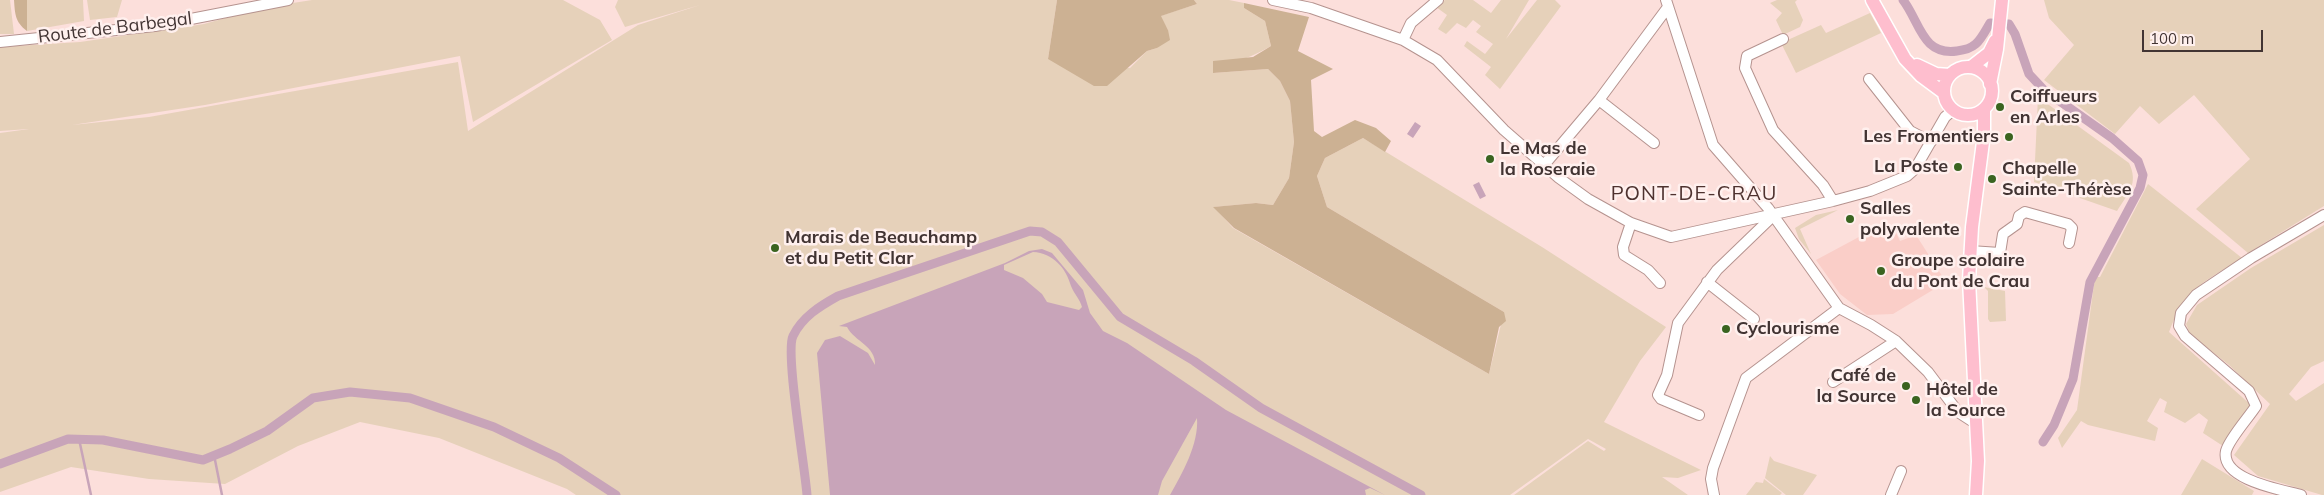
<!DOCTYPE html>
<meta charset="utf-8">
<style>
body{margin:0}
#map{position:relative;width:2324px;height:495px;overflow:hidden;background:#fcdfdb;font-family:Mulish,sans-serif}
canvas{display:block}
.scale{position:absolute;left:2142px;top:30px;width:121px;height:22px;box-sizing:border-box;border:2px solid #423433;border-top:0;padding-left:6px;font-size:15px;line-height:18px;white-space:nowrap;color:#423433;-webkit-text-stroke:4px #fff0ee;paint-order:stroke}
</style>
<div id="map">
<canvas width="2324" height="495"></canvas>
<div class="scale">100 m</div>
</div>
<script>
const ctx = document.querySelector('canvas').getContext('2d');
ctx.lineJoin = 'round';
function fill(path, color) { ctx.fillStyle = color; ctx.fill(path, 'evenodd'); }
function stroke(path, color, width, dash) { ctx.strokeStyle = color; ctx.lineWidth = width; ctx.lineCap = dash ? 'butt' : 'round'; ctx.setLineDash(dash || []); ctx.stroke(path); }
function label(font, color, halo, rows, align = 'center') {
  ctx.font = font + ' Mulish,sans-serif'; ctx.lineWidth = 5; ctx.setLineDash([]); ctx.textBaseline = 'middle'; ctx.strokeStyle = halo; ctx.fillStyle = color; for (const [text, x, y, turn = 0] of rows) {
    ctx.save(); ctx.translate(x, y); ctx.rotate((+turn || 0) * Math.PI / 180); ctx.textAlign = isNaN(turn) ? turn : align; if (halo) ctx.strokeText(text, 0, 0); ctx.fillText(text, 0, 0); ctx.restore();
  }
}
const built = new Path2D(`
 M1885 223 1892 234 1896 233 1900 241 1916 235 1946 282 1893 314 1867 315 1840 294 1816 260Z`);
const green = new Path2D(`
 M0 0H10L14 34H0Z
 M27 0H83L84 21 27 31Z
 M87 0H122L117 17 90 20Z
 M312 0H563L600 20 612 40 473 122 460 56 205 105 72 125 149 117 458 62 468 131 638 25 700 5 625 27 615 7 618 0H1057L1048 59 1130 68 1147 51 1157 48 1168 30 1160 16 1197 4 1194 0H1229L1244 3V8L1265 21 1271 46C1253 57 1233 62 1213 73L1268 69 1280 81 1290 101 1294 142 1289 178 1273 205 1256 203 1214 207 1233 228 1489 374 1504 312 1327 207 1317 176 1325 158 1363 138 1542 247 1666 327 1640 361 1604 422 1701 470 1678 478 1662 477 1688 495H1514L1588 441 1604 451 1606 449 1588 439 1510 495H576L567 489 439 438 360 422 298 446 225 484 149 479 71 467 0 492V133L29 129 0 131V47L80 42 135 34 204 24 261 8Z
 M1445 0H1473L1491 13 1501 0H1529L1506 39 1537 0H1555L1561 6 1500 89 1485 75 1491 67 1464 46 1467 41 1485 54 1493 44 1476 32 1481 26 1473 20 1466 28 1457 23 1446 34 1438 29 1447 15 1436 7Z
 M1777 0H1797L1795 2 1803 20 1800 27 1783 35 1776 20 1782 13 1770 3Z
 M2044 0H2324V206L2248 253 2196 209 2250 159 2194 95 2159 124 2140 106 2115 134 2044 80 2074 45 2049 18Z
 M1870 13 1881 33 1796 73 1781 43 1821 25 1826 33Z
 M2038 97 2129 163C2139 184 2128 193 2117 211L2034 182Z
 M2148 184 2242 258C2203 283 2186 287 2169 332L2251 405 2223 446 2203 433 2208 420 2199 413 2185 423 2164 412 2167 402 2160 398 2147 421 2158 428 2155 441 2088 425 2081 421 2062 448 2058 438 2077 410 2095 277H2100Z
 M1838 210 1800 229 1811 254 1799 239 1795 228 1816 215Z
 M2324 225V361L2311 367 2289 394 2296 401 2324 383V495H2322L2258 476 2234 455 2270 404 2229 365 2190 334 2186 324 2197 305 2251 268Z
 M1984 287 2005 291 2006 321 1990 322 1988 319V291Z
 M1770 456 1774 461 1817 475 1803 495H1786L1765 478Z
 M2202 459 2254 491 2252 495H2181Z
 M1764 479 1782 493 1780 495H1746L1756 482 1763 483Z`);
const forest = new Path2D(`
 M14 0H27V31C15 22 15 14 14 0Z
 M1057 0H1194L1197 4 1161 16 1168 30 1170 40 1157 48 1147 51 1107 86H1094L1048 59Z
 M1244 3 1309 17 1298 51 1333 69 1311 80 1314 131 1322 137 1355 120 1376 128 1391 141 1385 152 1363 138 1325 158 1317 176 1327 207 1504 312 1506 321 1499 327 1489 374 1234 228 1213 207 1256 203 1273 205 1289 178 1294 142 1290 101 1280 81 1268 69 1213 73V61L1253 57 1271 46 1265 21 1244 8Z`);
const water = new Path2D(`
 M1415 122 1421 126 1413 138 1407 134Z
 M1479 182 1486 196 1480 199 1473 185Z
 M1042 249 1052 253 1083 290 1090 313 1103 331 1127 343 1226 410 1385 495 1370 488 1365 490 1366 495H1170C1182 474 1199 444 1197 418L1162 481 1158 495H830L817 353 825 340 840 336 868 353 875 365C876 346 855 342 847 327L839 326 1005 263 1029 251ZM1033 252C1053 253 1066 268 1071 286 1074 294 1080 299 1082 307L1079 310 1047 302 1042 294 1023 278 1004 270V265Z`);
const stream = new Path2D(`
 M79 439 91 495
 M214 455 222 495`);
const canal = new Path2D(`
 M1903 0C1920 22 1922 56 1957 51 1977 49 1980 40 1990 23L2009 24 2015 34 2029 74 2044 90 2112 138 2138 161 2143 175 2140 188 2090 282 2073 379 2054 425 2043 442
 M0 464 68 439 103 440 203 460 230 449 267 431 313 398 350 392 410 398 494 427 559 458 616 495
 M807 495C805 467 785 352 793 336 802 317 820 306 838 296L1030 231 1042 232 1058 242 1120 317 1194 361 1261 408 1421 495`);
const minor = new Path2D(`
 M1273 0 1311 8 1403 40 1437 60 1504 130 1559 178 1588 199 1631 223 1671 237 1833 201 1870 191 1907 176 1915 169 1945 117 1953 110
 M1666 0 1713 145 1768 208 1839 308 1871 325 1896 341 1928 372 1958 412 1975 423
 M1783 39 1747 56 1745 68 1773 130 1823 185 1833 201
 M1403 40 1411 23 1438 0
 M0 42 155 26 288 0
 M1869 79 1910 131 1931 142
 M1599 100 1654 143
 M1544 165 1599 100 1668 7
 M1631 223 1623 247 1624 255 1648 270 1660 283
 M1970 251 2000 253 2003 234 2017 224 2019 216 2025 212 2068 224 2072 228 2069 243
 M1707 282 1754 319
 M1833 382 1896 341
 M1699 415 1661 399 1658 395 1667 375 1678 323 1717 270 1773 216
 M1714 495 1711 479 1713 468 1746 378 1839 308
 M1891 495 1901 471
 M2301 495C2283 490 2220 480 2226 451 2229 439 2249 417 2256 406L2249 391 2185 336 2179 326 2181 313 2196 295 2251 258 2324 215`);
const major = new Path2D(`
 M1872 0 1905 59 1921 76 1944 93
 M1917 65 1936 74 1950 75
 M1971 67 1989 53 1995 41
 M1944 91a24 24 0 1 1 48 0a24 24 0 1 1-48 0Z
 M1990 84 1997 49 2002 0
 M1976 495 1978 461 1969 280 1972 227 1984 134V109`);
const markers = [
 [2000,107,5,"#3a6420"],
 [2009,137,5,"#3a6420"],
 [1490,159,5,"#3a6420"],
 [1958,167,5,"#3a6420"],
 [1992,179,5,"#3a6420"],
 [1850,219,5,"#3a6420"],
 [775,248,5,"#3a6420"],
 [1881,271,5,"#3a6420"],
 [1726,329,5,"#3a6420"],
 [1906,386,5,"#3a6420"],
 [1916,400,5,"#3a6420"]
];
const streetNames = [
 ["Route de Barbegal",115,28,-7]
];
const poiNames = [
 ["Coiffueurs",2010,97],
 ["en Arles",2010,118],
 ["Les Fromentiers",1999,137,"right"],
 ["Le Mas de",1500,149],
 ["la Roseraie",1500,170],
 ["La Poste",1948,167,"right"],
 ["Chapelle",2002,169],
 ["Sainte-Thérèse",2002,190],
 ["Salles",1860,209],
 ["polyvalente",1860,230],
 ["Marais de Beauchamp",785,238],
 ["et du Petit Clar",785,259],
 ["Groupe scolaire",1891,261],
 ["du Pont de Crau",1891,282],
 ["Cyclourisme",1736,329],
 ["Café de",1896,376,"right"],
 ["la Source",1896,397,"right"],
 ["Hôtel de",1926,390],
 ["la Source",1926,411]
];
const quarterNames = [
 ["PONT-DE-CRAU",1694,194]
];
fill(built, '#facec8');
fill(green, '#e6d1ba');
fill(forest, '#ccb193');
fill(water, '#c8a4b9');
stroke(stream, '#c8a4b9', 2.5);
stroke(canal, '#c8a4b9', 9);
stroke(minor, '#b5938f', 12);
stroke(major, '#fff', 15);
stroke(minor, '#fff', 10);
stroke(major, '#febece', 12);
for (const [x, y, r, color] of markers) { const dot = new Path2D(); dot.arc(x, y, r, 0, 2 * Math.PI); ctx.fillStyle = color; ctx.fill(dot); stroke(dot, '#fff0ee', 2); }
label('18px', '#423433', '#fff0ee', streetNames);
label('bold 18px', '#423433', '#fff0ee', poiNames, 'left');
ctx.letterSpacing = '1px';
label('20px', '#4e322f', '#fff0ee', quarterNames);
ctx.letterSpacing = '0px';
</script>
